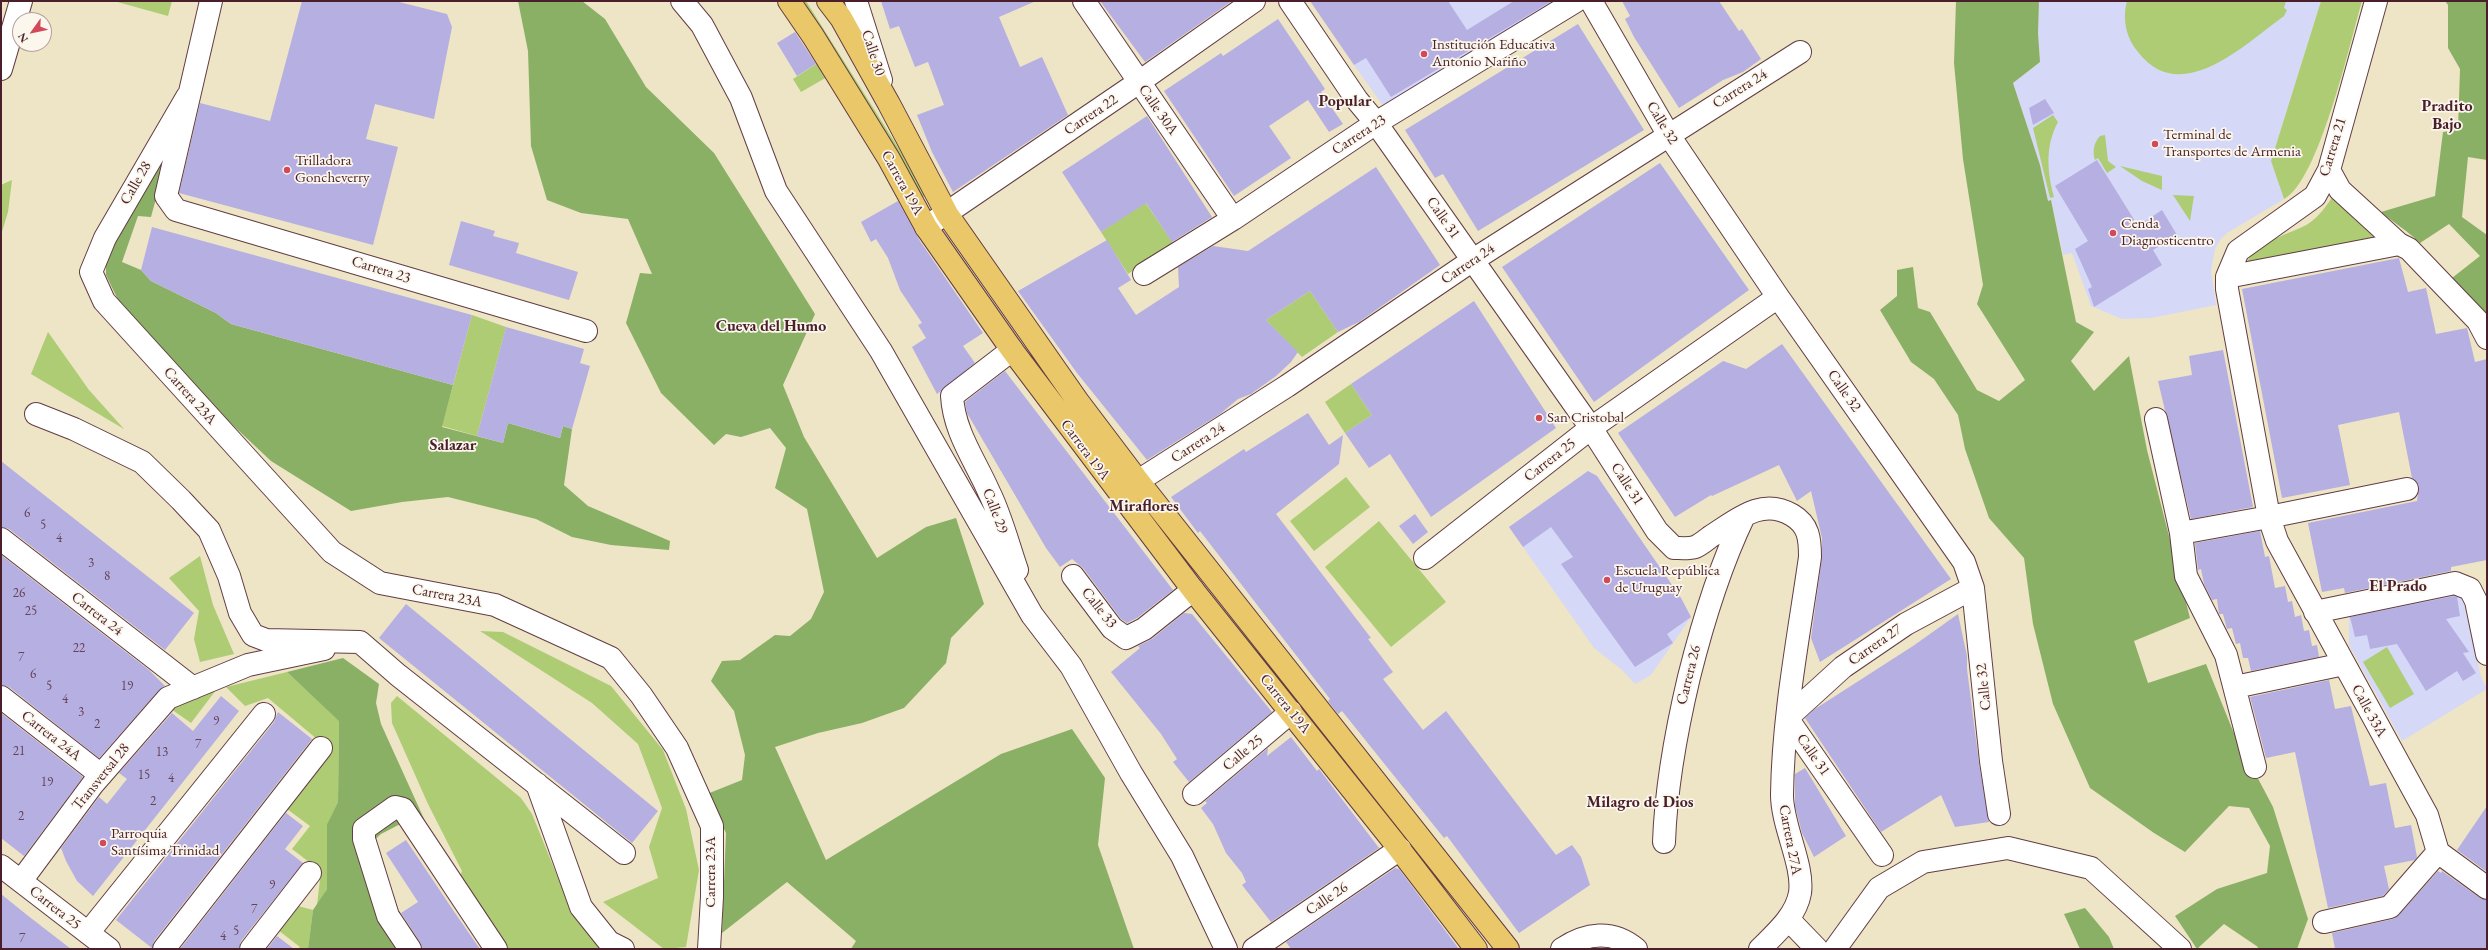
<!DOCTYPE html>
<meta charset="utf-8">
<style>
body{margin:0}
#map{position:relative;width:2488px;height:950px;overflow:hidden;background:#eee4c6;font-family:"EB Garamond",serif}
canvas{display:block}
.frame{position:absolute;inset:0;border:2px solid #4a1f2b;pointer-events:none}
.north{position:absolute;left:12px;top:12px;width:40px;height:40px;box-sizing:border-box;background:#fbf7ec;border:1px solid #b4a19f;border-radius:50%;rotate:237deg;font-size:11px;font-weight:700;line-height:16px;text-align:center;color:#4a1f2b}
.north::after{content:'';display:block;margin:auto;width:14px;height:18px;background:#d1495b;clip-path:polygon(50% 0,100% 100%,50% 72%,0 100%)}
</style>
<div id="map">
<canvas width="2488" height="950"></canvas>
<div class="frame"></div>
<div class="north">N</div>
</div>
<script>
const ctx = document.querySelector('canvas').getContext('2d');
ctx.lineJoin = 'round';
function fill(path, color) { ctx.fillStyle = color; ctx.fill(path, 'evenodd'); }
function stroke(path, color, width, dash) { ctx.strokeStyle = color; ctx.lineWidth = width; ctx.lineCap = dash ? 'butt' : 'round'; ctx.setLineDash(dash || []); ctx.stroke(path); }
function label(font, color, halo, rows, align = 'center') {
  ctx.font = font + ' "EB Garamond",serif'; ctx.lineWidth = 3.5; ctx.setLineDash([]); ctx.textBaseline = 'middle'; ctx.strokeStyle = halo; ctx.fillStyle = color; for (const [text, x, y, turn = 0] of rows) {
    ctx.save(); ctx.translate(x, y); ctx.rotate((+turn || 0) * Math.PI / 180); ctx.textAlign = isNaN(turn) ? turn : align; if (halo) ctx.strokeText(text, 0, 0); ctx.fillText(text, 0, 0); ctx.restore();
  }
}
const built = new Path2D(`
 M1448 1H1562L1392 107 1382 104 1354 65Z
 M2039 1H2321L2271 161 2284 199 2227 233 2220 240 2215 249 2211 271 2216 305 2151 318 2122 319 2091 306 2072 253 2063 255 2051 200 2048 201 2040 165 2013 83 2040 62 2038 33Z
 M1588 471 1597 476 1681 598 1691 617 1651 675 1635 684 1622 670 1594 648 1509 527Z
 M2455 590 2462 596 2481 677 2487 689 2402 741 2349 645V612Z`);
const green = new Path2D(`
 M114 1H172L168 16Z
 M802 1H806L928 195 923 197Z
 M2127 1H2286L2284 8 2287 10 2284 16C2245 44 2181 108 2138 52 2126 38 2122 19 2127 1Z
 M2321 1H2362C2350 42 2319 181 2284 199L2271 161Z
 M818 63 827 77 801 92 793 79Z
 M2053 115 2058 122C2045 146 2047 172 2054 197L2050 198 2033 128Z
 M2105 135 2108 161 2116 167 2107 173 2098 158 2095 160C2092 152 2094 142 2100 136Z
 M2120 166 2162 176V190L2142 181Z
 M12 180 8 212 1 235V185Z
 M2334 194 2353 218 2379 241 2245 269C2250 242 2287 236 2308 224 2319 217 2328 204 2334 194Z
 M2173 195 2194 196 2190 221Z
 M1145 202 1173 243 1128 274 1101 232Z
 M1310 291 1338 332 1302 357 1266 320Z
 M472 315 506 327 477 436 442 426Z
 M48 332 89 390 124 429 31 374Z
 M1351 384 1372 415 1345 433 1325 402Z
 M1346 477 1370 507 1314 551 1290 521Z
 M1379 521 1446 602 1391 647 1325 567Z
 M200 556 213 605 234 654 200 662 194 639 199 611 169 578Z
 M480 631 503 632 611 686 663 750 686 809 699 870 686 947 664 949 603 902 658 878 649 847 662 808 638 744 592 703Z
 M2387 647 2414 694 2390 708 2363 662Z
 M287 672 339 720 338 802 327 824V889L317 905 321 871 292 849 310 826 287 809 330 750 268 698 245 706 226 687Z
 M216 690 191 723 171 709Z
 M397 696 521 798 532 814 573 915 602 949H503L458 883 462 871 428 804 392 723 391 703Z
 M298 906 313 910 308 949H298L300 947 278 930Z`);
const forest = new Path2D(`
 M518 1H582L605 19 646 87 714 153 815 314 783 385 804 437 877 558 926 527 956 518 984 604 951 638 946 663 904 708 862 723 818 733 775 747 826 860 1001 754 1072 729 1105 778 1098 845 1134 949H851L856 941 787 882 722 933 726 833 707 794 742 780 745 755 734 711 711 681 722 661 740 660 775 635 790 636 811 619 824 592 807 509 775 488 786 448 770 428 741 437 726 434 714 445 661 393 626 323 640 273 652 274 628 219 581 213 547 200 531 146 528 51Z
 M1956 1H2039L2038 33 2040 62 2013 83 2040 165 2048 201 2051 200 2076 322 2094 332 2071 361 2094 391 2129 356 2147 450 2190 618 2134 641 2148 683 2206 664 2233 731 2273 807 2308 919 2297 949H2257L2258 947 2224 924 2197 949 2175 916 2217 889 2267 873 2270 846 2249 808 2229 806 2185 852 2154 833 2090 788 2053 704 2033 624 2024 558 1989 518 1965 449 1958 415 1934 379 1911 362 1880 310 1897 296V270L1913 267 1918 308 1930 312 1977 390 1999 401 2025 380 1977 304 1983 285 1963 159 1954 63Z
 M2445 1H2487V160L2468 157 2462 217 2487 235V319L2452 278 2480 256 2449 224 2420 243C2408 231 2394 223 2381 212L2435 196 2443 132 2458 130 2460 69 2448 48V5Z
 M166 147 161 180 151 217 138 216 122 262 141 270 151 281 216 313 231 324 453 385 442 427 503 443 508 423 560 438 563 426 572 429 564 485 588 506 670 541 669 550 611 545 572 537 536 519 448 497 402 502 351 511 271 461 191 386 121 306 106 275V250Z
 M343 658 379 684 376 703 381 724 425 821 422 827 408 820 381 834 370 844 403 949H308L313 910 327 889V824L338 802 339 721 287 672Z
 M2085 908 2109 937 2114 949H2080L2064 914Z`);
const building = new Path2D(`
 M302 1H395L447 14 452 27 434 119 375 104 366 139 398 147 373 245 179 193 200 103 270 121Z
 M881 1H1036L999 17 1020 67 1042 57 1068 115 953 192 932 152 917 115 944 105 928 62 915 67 899 26 890 29Z
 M1100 1H1232L1145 62Z
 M1310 1H1448L1467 30 1514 1H1552L1391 97 1366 58 1354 65Z
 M1622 1H1719L1739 31 1742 29 1761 59 1743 72 1723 80 1679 108 1634 37 1625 19 1630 16Z
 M1278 19 1325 89 1321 92 1343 124 1329 132 1308 100 1269 126 1291 158 1234 196 1164 91 1221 53 1223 56Z
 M1578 24 1644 130 1478 231 1443 174 1435 178 1405 130Z
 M795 32 816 64 797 76 777 43Z
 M2045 99 2054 113 2033 125 2029 108Z
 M1147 116 1212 217 1172 242 1146 203 1101 232 1062 172Z
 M2097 160 2138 226 2162 210 2177 235 2153 250 2162 265 2094 307 2088 289 2092 287 2075 249 2088 241 2055 186Z
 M1660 163 1749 290 1594 402 1502 267Z
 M1376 167 1440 265 1359 322 1338 332 1310 291 1266 320 1298 352 1291 362 1276 376 1251 394 1238 399 1220 414 1147 460 1077 373 1018 291 1107 240 1131 280 1118 288 1136 315 1179 287 1178 267 1213 246 1248 251Z
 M898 201 920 241 983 333 963 346 975 363 937 394 912 347 926 338 918 325 922 323 900 290 888 258 876 239 871 242 861 222Z
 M461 221 495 231 493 236 519 243 516 253 578 272 569 300 449 265Z
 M152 227 472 315 453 385 231 324 216 313 151 281 141 270Z
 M2399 258 2408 292 2426 288 2436 334 2467 328 2475 362 2487 359V560L2451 567V571L2345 593 2344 588 2322 592 2308 523 2417 501 2419 486 2412 478 2399 412 2338 425 2350 485 2282 498 2242 289Z
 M1474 301 1556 428 1431 517 1390 454 1369 468 1345 433 1372 415 1351 384Z
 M506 327 584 349 580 363 590 366 572 429 563 426 560 438 508 423 503 443 477 436Z
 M1782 344 1951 579 1820 662 1811 638 1822 557V538L1811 491 1797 501 1779 465 1712 496 1711 495 1675 517 1618 433 1723 361 1746 369Z
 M2223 350 2253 507 2191 519 2158 381 2192 375 2189 356Z
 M1005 371 1173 590 1137 618 1127 623 1121 619 1083 568 1072 559 1060 567 1046 548 967 413 965 402Z
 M1308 413 1329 445 1343 435 1339 464 1276 514 1371 638 1368 639 1393 672 1383 679 1423 730 1446 711 1556 855 1572 845 1581 857 1590 885 1519 933 1447 836 1444 838 1342 711 1338 714 1328 701 1330 699 1200 531 1198 533 1171 497 1244 449 1246 452Z
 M1 461 194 613 165 650 9 529 1 527Z
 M1588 471 1597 476 1681 598 1691 617 1667 634 1673 643 1635 667 1561 564 1573 557 1551 527 1523 547 1509 527Z
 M1415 514 1428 532 1413 544 1399 526Z
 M2260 531 2265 557 2269 556 2275 588 2285 586 2288 602 2292 601 2295 617 2301 615 2304 631 2309 630 2312 646 2317 645 2319 657 2251 671 2248 658H2243L2240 643 2236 644 2232 628 2227 629 2223 614H2219L2217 599 2212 600 2204 584 2201 569 2198 570 2195 543Z
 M1 555 149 670 165 686 159 690 99 758 9 687 1 685Z
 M2454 596 2457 597 2460 616 2446 619 2469 652 2463 653 2476 673 2463 681 2457 671 2426 691 2397 644 2370 649 2367 635 2355 637 2350 617Z
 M406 604 658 811 632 843 379 638Z
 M1184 613 1192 614 1272 712 1189 782 1173 762 1177 759 1161 734 1111 672 1140 648 1138 646 1152 639Z
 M1958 614 1967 656V669L1979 763 1989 822 1955 827 1941 795 1881 832 1805 718 1815 709 1913 646Z
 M2329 680 2335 709 2351 706 2370 786 2386 783 2395 828 2411 825 2417 857 2415 860 2384 866 2389 889 2383 896 2328 908 2295 752 2266 758 2250 697Z
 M221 696 239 711 93 896 77 881 66 861 61 848 99 797 107 804 127 779 119 773 172 713 193 731Z
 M278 712 312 739 154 941 152 948 116 920 274 722Z
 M1 713 83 777 24 856 1 838Z
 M1291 737 1317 771 1319 769 1379 848 1271 922 1242 885 1246 882 1242 873 1226 853 1213 824 1201 808 1207 803 1205 801 1268 748 1267 756Z
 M1805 768 1846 836 1814 857 1802 833 1795 806V774Z
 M2487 806V872L2457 850Z
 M286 813 303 826 285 849 303 863 241 941 239 949H180Z
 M406 840 455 913 480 949H422L420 942 401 913 418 902 386 853Z
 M1395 868 1399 869 1459 949H1291L1286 942Z
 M2438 871 2441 873 2442 871 2480 898 2487 900V949H2335L2332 933 2393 919 2399 915Z
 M1 894 27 915 71 949H1Z
 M277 936 294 949H267Z`);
const minor = new Path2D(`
 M211 1 166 196 176 210 586 331
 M682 1 702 25 741 98 776 191 881 351 1032 615 1071 666 1131 773 1182 856 1226 949
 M856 1 881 80
 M1084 1 1233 219
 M1290 1 1357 100 1376 123 1591 428 1657 531 1674 548C1680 548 1689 549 1695 547 1700 545 1706 540 1710 537 1737 520 1761 497 1792 515 1809 525 1810 539 1810 557 1799 635 1783 715 1782 795 1782 826 1804 865 1800 893 1796 916 1776 933 1760 949
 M1591 1 1668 134 1778 297 1964 562 1973 588 1991 761 1999 814
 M2376 1 2329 170 2315 196 2238 251 2227 277V289L2269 517 2277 541 2427 815 2438 852 2487 888
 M1 69 21 1
 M187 97 105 238 91 272 104 301 332 552 380 583 495 605 611 658 641 695 677 748 712 826V897L709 949
 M2329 170 2340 190 2399 244 2409 249 2478 321 2487 338
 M926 227 1139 82 1254 1
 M1144 274 1233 219 1376 123 1576 1
 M2227 277 2399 244
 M1012 350 952 396C954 432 975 460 989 492 1001 516 1008 544 1017 570
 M36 414 74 429 142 462 181 500 209 530 229 576 240 613 253 635 266 640 360 642 398 675 624 853
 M2156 419 2181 533 2186 576 2226 655 2255 767
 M1138 481 1287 386 1473 260 1800 52
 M2181 533 2269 517 2407 489
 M1 539 193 688
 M1425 558 1591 428 1778 297
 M1073 576 1112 628 1126 638 1144 629 1193 590
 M2315 612 2455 583 2470 589 2476 601 2487 654
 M2235 687 2344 664
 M1 697 101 775
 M1787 718 1843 667 1906 624 1973 588
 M1787 718 1882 855
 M537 784 581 907 609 942 623 949
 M1194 794 1291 712
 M1664 842C1666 785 1676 732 1689 677 1703 621 1719 568 1744 516
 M1 866 109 949
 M21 881 93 784 168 698 248 665 324 649
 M1788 919 1817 949
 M2324 922 2390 907 2438 852
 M88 933 264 714
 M164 949 321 748
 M251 949 310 873
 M410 949 388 916 364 839V829L395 807 403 809 496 949
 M1254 949 1400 849
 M1562 949C1586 933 1612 929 1636 949
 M1835 949 1879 888 1923 862 2008 848 2091 868 2180 949`);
const major = new Path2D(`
 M789 1 813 36 889 159 926 227 1012 350 1193 590 1394 842 1476 949
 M828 1 841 18 889 104 947 214 1079 403 1138 481 1508 949`);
const markers = [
 [1424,54,4,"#d1495b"],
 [2155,144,4,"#d1495b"],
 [287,170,4,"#d1495b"],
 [2113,233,4,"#d1495b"],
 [1539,418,4,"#d1495b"],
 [1607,580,4,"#d1495b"],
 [103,843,4,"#d1495b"]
];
const numberNames = [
 ["6",27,513],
 ["5",43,525],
 ["4",59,538],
 ["3",91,563],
 ["8",107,576],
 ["26",19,593],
 ["25",31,611],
 ["22",79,648],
 ["7",21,657],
 ["6",33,674],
 ["5",49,686],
 ["19",127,686],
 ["4",65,699],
 ["3",81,712],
 ["9",216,721],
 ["2",97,724],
 ["7",198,744],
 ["21",19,751],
 ["13",162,752],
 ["15",144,775],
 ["4",171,778],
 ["19",47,782],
 ["2",153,801],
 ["2",21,816],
 ["9",272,885],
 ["7",254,909],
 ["5",236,931],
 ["4",223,936],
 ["7",22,938]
];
const poiNames = [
 ["Institución Educativa",1432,45],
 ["Antonio Nariño",1432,62],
 ["Terminal de",2163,135],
 ["Transportes de Armenia",2163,152],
 ["Trilladora",295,161],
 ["Goncheverry",295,178],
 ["Cenda",2121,224],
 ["Diagnosticentro",2121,241],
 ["San Cristobal",1547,418],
 ["Escuela República",1615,571],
 ["de Uruguay",1615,588],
 ["Parroquia",111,834],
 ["Santísima Trinidad",111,851]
];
const streetNames = [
 ["Calle 30",873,53,72],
 ["Carrera 24",1740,89,-32],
 ["Calle 30A",1158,110,55],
 ["Carrera 22",1091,115,-34],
 ["Calle 32",1662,123,59],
 ["Carrera 23",1359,135,-33],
 ["Carrera 21",2333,147,-73],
 ["Calle 28",136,183,-60],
 ["Carrera 19A",902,183,61],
 ["Calle 31",1443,218,55],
 ["Carrera 24",1468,264,-34],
 ["Carrera 23",381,270,17],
 ["Calle 32",1844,391,55],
 ["Carrera 23A",190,396,48],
 ["Carrera 24",1198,443,-33],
 ["Carrera 19A",1085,450,53],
 ["Carrera 25",1550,460,-38],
 ["Calle 31",1627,484,57],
 ["Calle 29",995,511,69],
 ["Carrera 23A",447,596,11],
 ["Calle 33",1099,608,51],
 ["Carrera 24",97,614,38],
 ["Carrera 27",1875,645,-35],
 ["Carrera 26",1689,675,-76],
 ["Calle 32",1984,687,-96],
 ["Carrera 19A",1285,704,51],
 ["Calle 33A",2369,711,61],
 ["Carrera 24A",51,736,38],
 ["Calle 25",1243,753,-40],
 ["Calle 31",1813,755,55],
 ["Transversal 28",101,777,-51],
 ["Carrera 27A",1790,840,79],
 ["Carrera 23A",711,872,-90],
 ["Calle 26",1327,899,-34],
 ["Carrera 25",55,908,38]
];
const neighbourhoodNames = [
 ["Popular",1345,102],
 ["Pradito",2447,107],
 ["Bajo",2447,125],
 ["Cueva del Humo",771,327],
 ["Salazar",453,446],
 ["Miraflores",1144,507],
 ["El Prado",2398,587],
 ["Milagro de Dios",1640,803]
];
fill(built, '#d6d8f8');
fill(green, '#adcc73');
fill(forest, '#8ab065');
fill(building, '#b6afe1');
stroke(minor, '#633d42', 24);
stroke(major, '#633d42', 24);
stroke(minor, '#fff', 22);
stroke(major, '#eac769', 22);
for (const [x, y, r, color] of markers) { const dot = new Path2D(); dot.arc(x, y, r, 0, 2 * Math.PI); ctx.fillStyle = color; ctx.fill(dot); stroke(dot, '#fbf7ec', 1.5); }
label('13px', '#654358', null, numberNames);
label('15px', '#4a1f2b', '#fbf7ec', poiNames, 'left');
label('15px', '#4a1f2b', '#fbf7ec', streetNames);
label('bold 16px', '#4a1f2b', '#fbf7ec', neighbourhoodNames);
</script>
